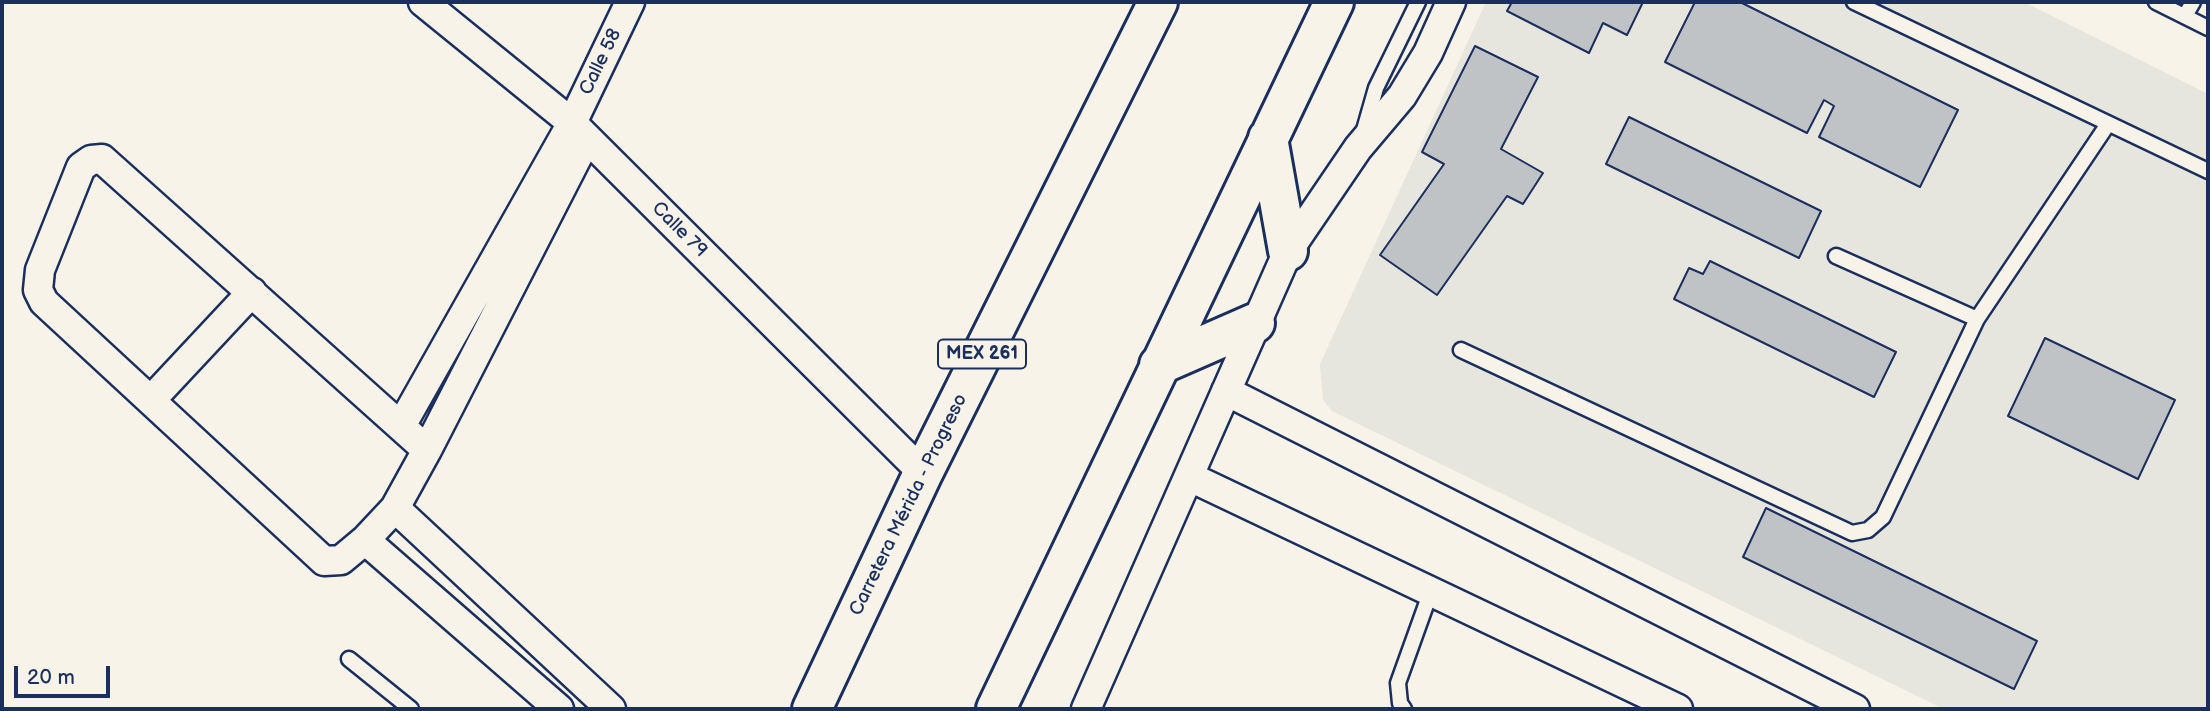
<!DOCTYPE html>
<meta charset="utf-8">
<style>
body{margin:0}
#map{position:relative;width:2210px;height:711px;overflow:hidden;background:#f7f3e8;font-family:"Balsamiq Sans",sans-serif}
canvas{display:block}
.frame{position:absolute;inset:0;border:4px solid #1b2f5e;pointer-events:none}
.scale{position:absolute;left:14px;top:666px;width:96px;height:32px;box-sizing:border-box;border:4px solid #1b2f5e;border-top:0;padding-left:9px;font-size:21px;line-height:24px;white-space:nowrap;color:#1b2f5e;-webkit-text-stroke:5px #f7f3e8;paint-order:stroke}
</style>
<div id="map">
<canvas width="2210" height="711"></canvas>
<div class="frame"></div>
<div class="scale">20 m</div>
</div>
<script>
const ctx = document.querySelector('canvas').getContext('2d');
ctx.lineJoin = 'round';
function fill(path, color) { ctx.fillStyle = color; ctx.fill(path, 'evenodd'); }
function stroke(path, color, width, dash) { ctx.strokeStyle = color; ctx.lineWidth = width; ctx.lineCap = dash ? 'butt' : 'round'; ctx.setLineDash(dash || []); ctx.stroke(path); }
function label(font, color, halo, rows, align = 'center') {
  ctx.font = font + ' "Balsamiq Sans",sans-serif'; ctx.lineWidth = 6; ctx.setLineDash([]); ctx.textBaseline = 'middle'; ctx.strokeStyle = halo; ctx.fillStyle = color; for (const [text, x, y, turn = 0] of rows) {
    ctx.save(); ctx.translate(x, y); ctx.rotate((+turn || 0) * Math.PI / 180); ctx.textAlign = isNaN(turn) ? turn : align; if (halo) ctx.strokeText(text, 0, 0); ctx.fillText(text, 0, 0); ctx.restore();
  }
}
const built = new Path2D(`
 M1486 2H2024L2208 94V709H1944L1332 411 1323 400 1320 364Z`);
const building = new Path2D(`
 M1512 2H1643L1627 35 1603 23 1589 53 1507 11Z
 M1695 2H1740L1958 110 1920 187 1819 137 1834 106 1824 100 1807 133 1665 62Z
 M1475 46 1538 77 1501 149 1543 173 1523 204 1507 196 1437 295 1380 255 1444 164 1422 152Z
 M1629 117 1821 211 1799 258 1606 164Z
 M1710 261 1896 352 1874 397 1674 299 1689 268 1703 274Z
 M2045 338 2175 400 2138 479 2008 416Z
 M1766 508 2037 641 2014 689 1743 557Z`);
const service = new Path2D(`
 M1854 2 2208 171
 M2156 2 2208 28
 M2185 16 2193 2
 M1364 130 1376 88 1418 2
 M1836 256 1977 319
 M1461 350 1852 533 1868 530 1883 517 1977 319 2108 124
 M349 659 411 709
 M1404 709 1400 703 1398 683 1431 591`);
const minor = new Path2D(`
 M423 2 572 123 923 473
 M102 159 427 450 395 508 365 540 341 560 324 561 44 302 38 290 40 270 81 167 91 160Z
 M1226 391 1855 709
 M151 400 252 292
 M401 426 572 123 630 2
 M427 450 587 138
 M1190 477 1678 709
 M395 508 611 709
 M365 540 559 709
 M1086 709 1288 251 1358 148 1402 96 1428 53 1451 2`);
const trunk = new Path2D(`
 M1268 138 1288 251
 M1159 365 1255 323
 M812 709 923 473 1158 2
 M996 709 1334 2`);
const shields = [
 [982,354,88]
];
const shieldNames = [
 ["MEX 261",982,354]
];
const streetNames = [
 ["Calle 58",601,62,-64],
 ["Calle 79",679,230,45],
 ["Carretera Mérida - Progreso",909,505,-64]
];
fill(built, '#e6e5de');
fill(building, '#c0c3c5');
stroke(building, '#1b2f5e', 2);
stroke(service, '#1b2f5e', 19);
stroke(minor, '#1b2f5e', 33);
stroke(trunk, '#1b2f5e', 44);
stroke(service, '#f7f3e8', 14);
stroke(minor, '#f7f3e8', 28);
stroke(trunk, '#f7f3e8', 38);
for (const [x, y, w] of shields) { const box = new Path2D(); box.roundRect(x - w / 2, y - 14.5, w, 29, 5); ctx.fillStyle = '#f7f3e8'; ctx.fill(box); stroke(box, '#1b2f5e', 2); }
label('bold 18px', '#1b2f5e', null, shieldNames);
label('19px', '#1b2f5e', '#f7f3e8', streetNames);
</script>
